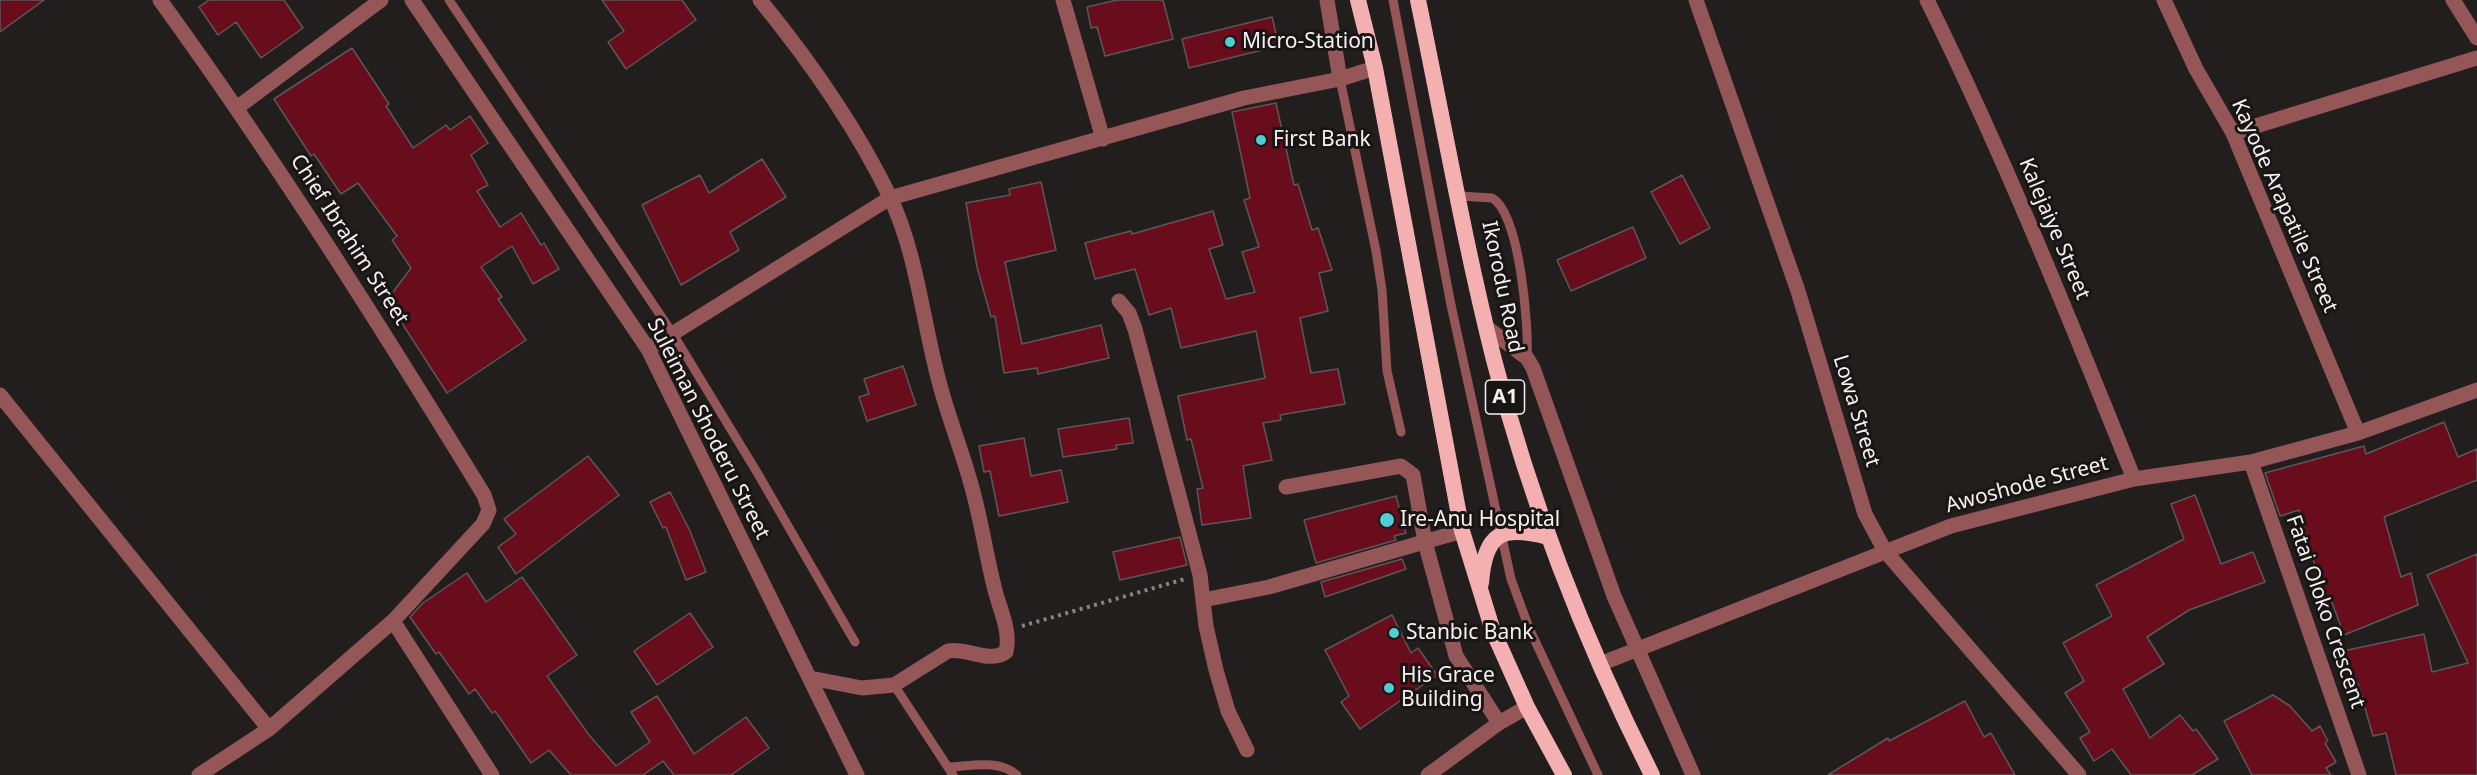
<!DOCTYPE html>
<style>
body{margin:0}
canvas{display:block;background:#231e1e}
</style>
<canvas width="2477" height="775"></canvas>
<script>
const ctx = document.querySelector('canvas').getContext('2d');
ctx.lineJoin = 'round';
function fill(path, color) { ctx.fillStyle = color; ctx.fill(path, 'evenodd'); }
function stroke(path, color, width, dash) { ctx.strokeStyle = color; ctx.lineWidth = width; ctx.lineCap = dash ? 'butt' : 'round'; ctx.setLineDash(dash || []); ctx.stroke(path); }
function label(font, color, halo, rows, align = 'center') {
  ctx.font = font + ' "Noto Sans",sans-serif'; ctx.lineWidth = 6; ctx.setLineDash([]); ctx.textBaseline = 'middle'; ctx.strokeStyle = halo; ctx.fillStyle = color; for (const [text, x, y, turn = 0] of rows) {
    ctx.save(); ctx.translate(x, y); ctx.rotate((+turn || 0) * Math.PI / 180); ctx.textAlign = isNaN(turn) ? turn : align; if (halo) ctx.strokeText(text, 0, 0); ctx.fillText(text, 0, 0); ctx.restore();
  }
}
const building = new Path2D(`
 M0 0H44L0 32Z
 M209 0H284L303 28 261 58 236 22 218 35 199 7Z
 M602 0H682L696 20 626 69 608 42 624 31Z
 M1117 0H1163L1173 39 1105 56 1097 27 1091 28 1087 7Z
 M1272 17 1279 46 1189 68 1182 39Z
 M352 48 389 104 386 106 413 148 446 125 450 130 470 116 488 143 471 155 488 185 477 191 500 227 521 213 541 245 544 243 559 269 533 284 512 246 481 267 502 297 498 299 526 340 447 393 398 317 382 307 411 268 392 240 397 236 358 183 341 194 314 154 311 156 274 99Z
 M1276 103 1294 185 1298 184 1312 230 1318 228 1332 270 1319 273 1328 311 1300 318 1311 373 1338 369 1345 404 1280 415 1281 420 1263 423 1272 460 1243 466 1251 518 1202 525 1197 489 1203 488 1191 439 1187 440 1178 396 1265 378 1256 331 1181 348 1171 308 1149 315 1135 269 1095 279 1085 243 1131 231 1132 234 1213 211 1223 245 1209 249 1226 299 1255 292 1242 252 1259 247 1244 200 1250 198 1232 112Z
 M762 159 786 197 730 232 739 250 681 285 642 205 700 175 709 193Z
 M1682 175 1710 228 1680 244 1651 192Z
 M1041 182 1056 250 1005 262 1022 344 1101 325 1109 358 1038 374 1037 368 1004 373 995 316 991 317 977 267 966 203 1010 195 1009 189Z
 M1633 227 1646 258 1571 291 1557 260Z
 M903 366 916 405 867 421 859 397 869 394 864 379Z
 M1129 418 1133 443 1116 445 1117 449 1063 457 1058 429Z
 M2444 422 2458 457 2477 449V480L2384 517 2401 577 2411 573 2418 605 2344 635 2330 597 2324 598 2299 510 2280 516 2265 473 2364 446 2366 454Z
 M1024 438 1031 476 1061 470 1068 502 999 516 990 471 984 472 979 446Z
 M588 456 619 495 516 574 498 547 516 534 504 519Z
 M670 492 690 531 706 572 686 580 666 527 663 528 650 502Z
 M2195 495 2221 564 2253 552 2265 582 2189 610 2147 637 2164 664 2123 689 2150 738 2180 715 2193 731 2196 729 2218 759 2192 775H2131L2112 749 2094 761 2080 738 2090 732 2065 693 2084 681 2063 643 2112 616 2096 585 2184 539 2171 504Z
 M1396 496 1406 533 1394 536 1396 540 1316 563 1304 520Z
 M1180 537 1187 565 1120 580 1113 552Z
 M2477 554V775H2396L2386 733 2373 736 2358 683 2350 684 2343 651 2424 634 2432 672 2468 663 2427 575Z
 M1402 559 1406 569 1325 597 1321 582Z
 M467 573 486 602 522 577 577 655 547 676 589 735 616 766 650 742 631 712 657 696 694 754 746 717 769 748 731 775H674L663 761 643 775H571L549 750 531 763 495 711 492 713 475 689 469 694 439 652 436 654 410 617 423 603Z
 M690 613 713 647 657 685 634 651Z
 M1392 615 1411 653 1418 648 1437 675 1360 729 1341 702 1349 696 1325 650Z
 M2273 695 2290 706 2312 731 2320 726 2328 741 2325 743 2336 762 2326 768 2331 775H2252L2224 721Z
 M1965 701 1984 737 1991 733 2015 775H1828L1888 738 1889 741Z`);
const path = new Path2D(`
 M1022 626 1185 579`);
const service = new Path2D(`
 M449 0 673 334 758 474 855 642
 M1393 0 1451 305 1511 579 1529 628 1598 775
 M1340 79 1376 251 1382 290 1387 371 1401 432
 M1459 196 1492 198C1520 213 1529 327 1527 358
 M894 685 953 775
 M948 767C971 766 999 759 1017 775`);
const minor = new Path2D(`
 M160 0C276 160 381 327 484 495L489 510 483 524 393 621 269 729 199 775
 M412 0 648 349 857 775
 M760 0C809 60 856 127 890 197 918 256 923 326 941 389 950 421 962 452 971 484 981 519 986 555 995 590 1000 610 1011 631 1006 652 988 664 967 647 948 651L894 685 862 688 810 678
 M1063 0 1103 139
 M1327 0 1340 79
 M1696 0 1798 291 1865 514 1885 551 2079 775
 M1927 0C2004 156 2069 317 2134 479
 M2164 0 2196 69 2233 133 2358 433
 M2453 0 2477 38
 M238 107 381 0
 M2233 133 2477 58
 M1119 301 1129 313 1135 329 1200 575 1206 626 1216 670 1228 711 1247 750
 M1486 327 1527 358 1533 368 1614 596 1693 775
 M648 349 890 198 1244 98 1340 79 1375 68
 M0 395 269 729
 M2251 462 2359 775
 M1286 487 1401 466 1413 475 1425 542 1456 656 1499 723
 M1203 600 1269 587 1462 531
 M393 621 492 775
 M1600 664 1951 526 2134 479 2251 462 2358 433 2477 390
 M1428 775 1499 723 1527 707`);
const trunk = new Path2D(`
 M1358 0 1375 68 1462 531 1493 631 1527 707 1564 775
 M1418 0C1443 120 1464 241 1494 360 1531 504 1585 642 1652 775
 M1481 583C1485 532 1502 525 1548 537`);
const markers = [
 [1230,42,6,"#51ccd2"],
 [1261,140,6,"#51ccd2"],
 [1387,520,8,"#51ccd2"],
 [1394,633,6,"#51ccd2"],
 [1389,688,6,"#51ccd2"]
];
const shields = [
 [1505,397,39]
];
const shieldNames = [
 ["A1",1505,397]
];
const poiNames = [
 ["Micro-Station",1242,42],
 ["First Bank",1273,140],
 ["Ire-Anu Hospital",1400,520],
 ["Stanbic Bank",1406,633],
 ["His Grace",1401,676],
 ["Building",1401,700]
];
const streetNames = [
 ["Kayode Arapatile Street",2284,206,66],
 ["Kalejaiye Street",2054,229,67],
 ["Chief Ibrahim Street",349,240,57],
 ["Ikorodu Road",1502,287,78],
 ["Lowa Street",1856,411,73],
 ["Suleiman Shoderu Street",708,429,63],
 ["Awoshode Street",2027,485,-15],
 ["Fatai Oloko Crescent",2325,612,71]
];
fill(building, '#690c1b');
stroke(building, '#5d5757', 1.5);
stroke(path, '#898484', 4, [3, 4.5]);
stroke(service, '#945657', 9);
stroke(minor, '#945657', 15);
stroke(trunk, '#f4b0b0', 16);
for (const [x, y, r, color] of markers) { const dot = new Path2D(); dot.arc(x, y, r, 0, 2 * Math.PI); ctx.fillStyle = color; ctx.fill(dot); stroke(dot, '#1a1515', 2); }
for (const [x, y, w] of shields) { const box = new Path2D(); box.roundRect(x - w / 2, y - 17, w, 34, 4.5); ctx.fillStyle = '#1a1515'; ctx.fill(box); stroke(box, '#f5f1f1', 1.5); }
label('bold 20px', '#f5f1f1', null, shieldNames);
label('21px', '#f5f1f1', '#1a1515', poiNames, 'left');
label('21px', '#f5f1f1', '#1a1515', streetNames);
</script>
